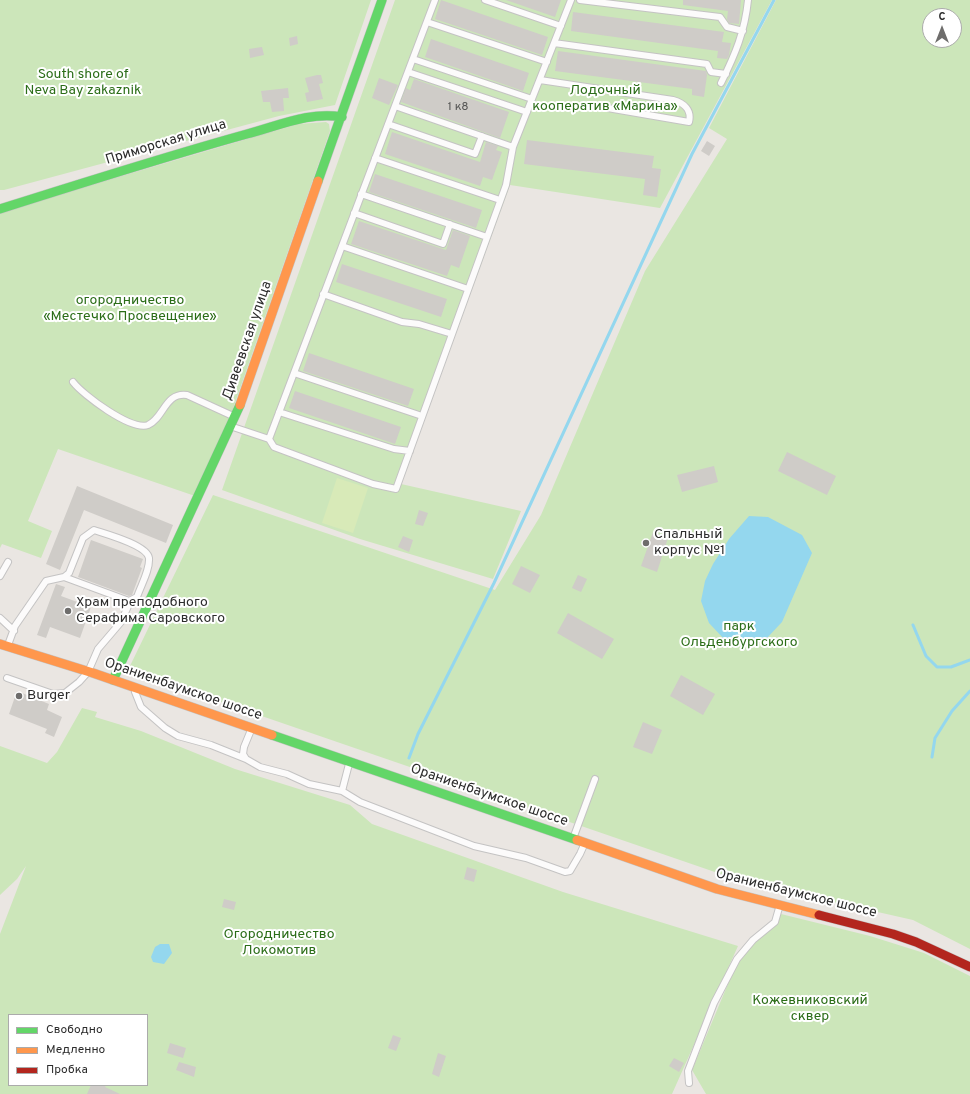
<!DOCTYPE html>
<meta charset="utf-8">
<style>
body{margin:0}
#map{position:relative;width:970px;height:1094px;overflow:hidden;background:#eae6e2;font-family:Overpass,sans-serif}
canvas{display:block}
.legend{position:absolute;left:8px;top:1014px;width:140px;height:72px;box-sizing:border-box;background:#fff;border:1px solid #ababab;margin:0;padding:5px 7px;list-style:none;font-size:12px;color:#2c2c2c}
.legend li{display:flex;align-items:center;gap:8px;height:20px}
.legend b{width:20px;border:1px solid #ababab}
.north{position:absolute;left:922px;top:8px;width:40px;height:40px;box-sizing:border-box;background:#fff;border:1px solid #ababab;border-radius:50%;rotate:0deg;font-size:11px;font-weight:700;line-height:16px;text-align:center;color:#2c2c2c}
.north::after{content:'';display:block;margin:auto;width:14px;height:18px;background:#6e6d6c;clip-path:polygon(50% 0,100% 100%,50% 72%,0 100%)}
</style>
<div id="map">
<canvas width="970" height="1094"></canvas>
<ul class="legend">
<li><b style="height:5px;background:#63d668"></b>Свободно</li>
<li><b style="height:5px;background:#ff974d"></b>Медленно</li>
<li><b style="height:5px;background:#b3261e"></b>Пробка</li>
</ul>
<div class="north">С</div>
</div>
<script>
const ctx = document.querySelector('canvas').getContext('2d');
ctx.lineJoin = 'round';
function fill(path, color) { ctx.fillStyle = color; ctx.fill(path, 'evenodd'); }
function stroke(path, color, width, dash) { ctx.strokeStyle = color; ctx.lineWidth = width; ctx.lineCap = dash ? 'butt' : 'round'; ctx.setLineDash(dash || []); ctx.stroke(path); }
function label(font, color, halo, rows, align = 'center') {
  ctx.font = font + ' Overpass,sans-serif'; ctx.lineWidth = 4; ctx.setLineDash([]); ctx.textBaseline = 'middle'; ctx.strokeStyle = halo; ctx.fillStyle = color; for (const [text, x, y, turn = 0] of rows) {
    ctx.save(); ctx.translate(x, y); ctx.rotate((+turn || 0) * Math.PI / 180); ctx.textAlign = isNaN(turn) ? turn : align; if (halo) ctx.strokeText(text, 0, 0); ctx.fillText(text, 0, 0); ctx.restore();
  }
}
const green = new Path2D(`
 M0 0H371L335 105 279 116 4 190H0Z
 M395 0H772L660 208 510 185 401 484 521 511 493 579 360 539 222 490Z
 M776 0H970V949L913 920 741 881 128 670 213 495 495 590 541 515 645 271 727 139 709 128ZM930 16H954V40H930Z
 M326 122 329 124 330 131 228 423 195 496 58 449 28 521 52 531 41 558 2 544 0 548V212L298 124Z
 M82 708 97 712 95 717 141 731 235 769 350 805 372 824 563 892 738 946 672 1094H0V934L26 866 17 879 0 895V746L47 763 57 752ZM9 1015H147V1085H9Z
 M781 914 870 936 924 953 970 976V1094H706L692 1070 735 967 754 940 776 924Z`);
const pitch = new Path2D(`
 M337 478 368 488 353 533 322 523Z`);
const water = new Path2D(`
 M749 516 768 517 802 535 812 553 782 622 767 638 752 645 725 640 709 623 701 601 705 581 713 564 729 539Z
 M160 944H169L172 953 164 964 153 962 151 957 155 947Z`);
const stream = new Path2D(`
 M913 625 926 656 937 667H951L970 660
 M932 757 935 738 952 711 970 691
 M409 758 418 734 494 583 692 154 774 0`);
const building = new Path2D(`
 M441 0 548 37 542 55 435 19Z
 M506 0H561L555 17Z
 M683 0H741L739 24 729 23 727 19 728 11 683 5Z
 M573 12 724 32 722 42 731 43 729 55 727 59 717 58 718 51 571 31Z
 M297 36 298 44 290 46 289 38Z
 M431 39 529 73 523 91 425 57Z
 M262 47 264 55 250 58 249 49Z
 M558 51 706 71 707 75 704 97 692 95V89L555 71Z
 M317 75H321L323 83 319 84 323 99 307 102 305 93 309 92 305 78Z
 M379 78 398 85 389 105 372 98Z
 M414 79 509 112 500 138 401 102 406 88 410 90Z
 M288 88 289 98H283L284 111 272 112 270 102H263L261 91Z
 M392 132 480 162 486 142 498 146 496 150 502 152 492 180 483 177 480 186 385 154Z
 M527 140 654 156 652 168 661 169 657 197 643 195 645 179 524 164Z
 M707 141 715 146 709 156 701 151Z
 M375 174 482 210 476 228 369 192Z
 M359 221 446 250 453 230 470 236 459 268 451 265 447 276 351 244Z
 M342 264 447 299 441 317 336 282Z
 M309 353 414 389 408 406 303 371Z
 M295 391 401 427 395 444 289 408Z
 M787 452 836 476 827 495 778 471Z
 M714 466 718 482 682 492 677 475Z
 M77 486 173 525 166 543 84 510 60 570 46 564Z
 M419 510 428 513 423 526 415 524Z
 M653 532 668 538 657 572 641 566Z
 M403 536 413 540 409 552 398 547Z
 M91 540 143 559 140 567 142 568 132 595 129 596 78 577Z
 M521 566 540 575 530 593 512 584Z
 M578 575 587 579 581 592 572 588Z
 M56 584 65 587 61 596 91 607 80 638 50 627 46 638 37 635Z
 M568 613 614 639 602 659 557 633Z
 M681 675 715 694 703 715 670 696Z
 M17 691 49 704 47 710 62 717 54 737 45 733 47 729 9 714Z
 M643 722 662 730 652 754 633 747Z
 M467 867 477 870 474 882 464 879Z
 M224 899 236 902 234 910 222 907Z
 M393 1035 401 1038 396 1051 388 1048Z
 M170 1043 186 1048 183 1058 167 1053Z
 M438 1053 446 1056 439 1077 432 1074Z
 M674 1058 684 1063 679 1072 669 1066Z
 M179 1062 196 1067 194 1077 176 1070Z
 M91 1085H106L105 1087 120 1094H87Z`);
const lane = new Path2D(`
 M485 0 561 26
 M580 0 720 17 727 27 743 31
 M427 22 547 62
 M554 43 707 64 711 72 726 74
 M413 59 532 99
 M408 72 527 112
 M540 80 673 100C684 103 692 110 689 122L590 105
 M721 83C735 55 745 31 748 0
 M395 106 513 147
 M388 124 475 154 482 136
 M375 158 500 200
 M361 194 487 237
 M354 213 443 244 450 224
 M342 246 468 289
 M323 294 402 322 419 324 452 334
 M294 373 422 416
 M73 382C83 395 131 431 148 425 164 418 165 392 187 395L235 417
 M279 412 394 449 410 451
 M233 427 269 439 435 0
 M269 439 274 447 373 484 396 489 506 185 513 147 571 0
 M0 576 8 562
 M0 618 14 631
 M8 645 15 626 46 581 64 577 69 573 83 538 94 530C106 534 147 545 149 558 150 570 141 585 137 597L129 601
 M7 678 53 694 65 693 79 682 88 672 98 649 121 622 129 604V601L64 577
 M135 692 141 707 165 728 178 736 211 745 246 759
 M251 730 244 747 243 754 246 759 260 767 287 774 309 784 342 791 360 802 474 846 526 858 565 872 570 871 580 854 584 845
 M342 791 349 764
 M574 836 595 779
 M689 1083 688 1071 714 1003 737 959 753 940 775 922 779 908`);
const fast = new Path2D(`
 M318 181 382 0
 M0 209C82 183 164 157 247 134 278 126 310 111 342 117
 M113 680 240 405
 M272 735 577 840`);
const slow = new Path2D(`
 M240 405 318 181
 M0 644 93 673 272 735
 M577 840 717 889 819 915`);
const jam = new Path2D(`
 M819 915 893 934 916 942 970 967`);
const markers = [
 [646,543,4,"#6e6d6c"],
 [68,611,4,"#6e6d6c"],
 [19,696,4,"#6e6d6c"]
];
const numberNames = [
 ["1 к8",458,108]
];
const parkNames = [
 ["South shore of",83,75],
 ["Neva Bay zakaznik",83,91],
 ["Лодочный",605,91],
 ["кооператив «Марина»",605,107],
 ["огородничество",130,301],
 ["«Местечко Просвещение»",130,317],
 ["парк",739,627],
 ["Ольденбургского",739,643],
 ["Огородничество",279,935],
 ["Локомотив",279,951],
 ["Кожевниковский",810,1001],
 ["сквер",810,1017]
];
const streetNames = [
 ["Приморская улица",166,143,-17],
 ["Дивеевская улица",248,341,-71],
 ["Ораниенбаумское шоссе",183,690,19],
 ["Ораниенбаумское шоссе",489,796,19],
 ["Ораниенбаумское шоссе",796,894,14]
];
const poiNames = [
 ["Спальный",654,535],
 ["корпус №1",654,551],
 ["Храм преподобного",76,603],
 ["Серафима Саровского",76,619],
 ["Burger",27,696]
];
fill(green, '#cce6ba');
fill(pitch, '#d8eab8');
fill(water, '#94d7ee');
stroke(stream, '#94d7ee', 3);
fill(building, '#cfccc8');
stroke(lane, '#c4c3c3', 8);
stroke(fast, '#c4c3c3', 10);
stroke(slow, '#c4c3c3', 10);
stroke(jam, '#c4c3c3', 10);
stroke(lane, '#fcfbfb', 6);
stroke(fast, '#63d668', 9);
stroke(slow, '#ff974d', 9);
stroke(jam, '#b3261e', 9);
for (const [x, y, r, color] of markers) { const dot = new Path2D(); dot.arc(x, y, r, 0, 2 * Math.PI); ctx.fillStyle = color; ctx.fill(dot); stroke(dot, '#fff', 1.5); }
label('12px', '#565655', null, numberNames);
label('14px', '#2b6d18', '#fff', parkNames);
label('14px', '#2c2c2c', '#fff', streetNames);
label('14px', '#2c2c2c', '#fff', poiNames, 'left');
</script>
